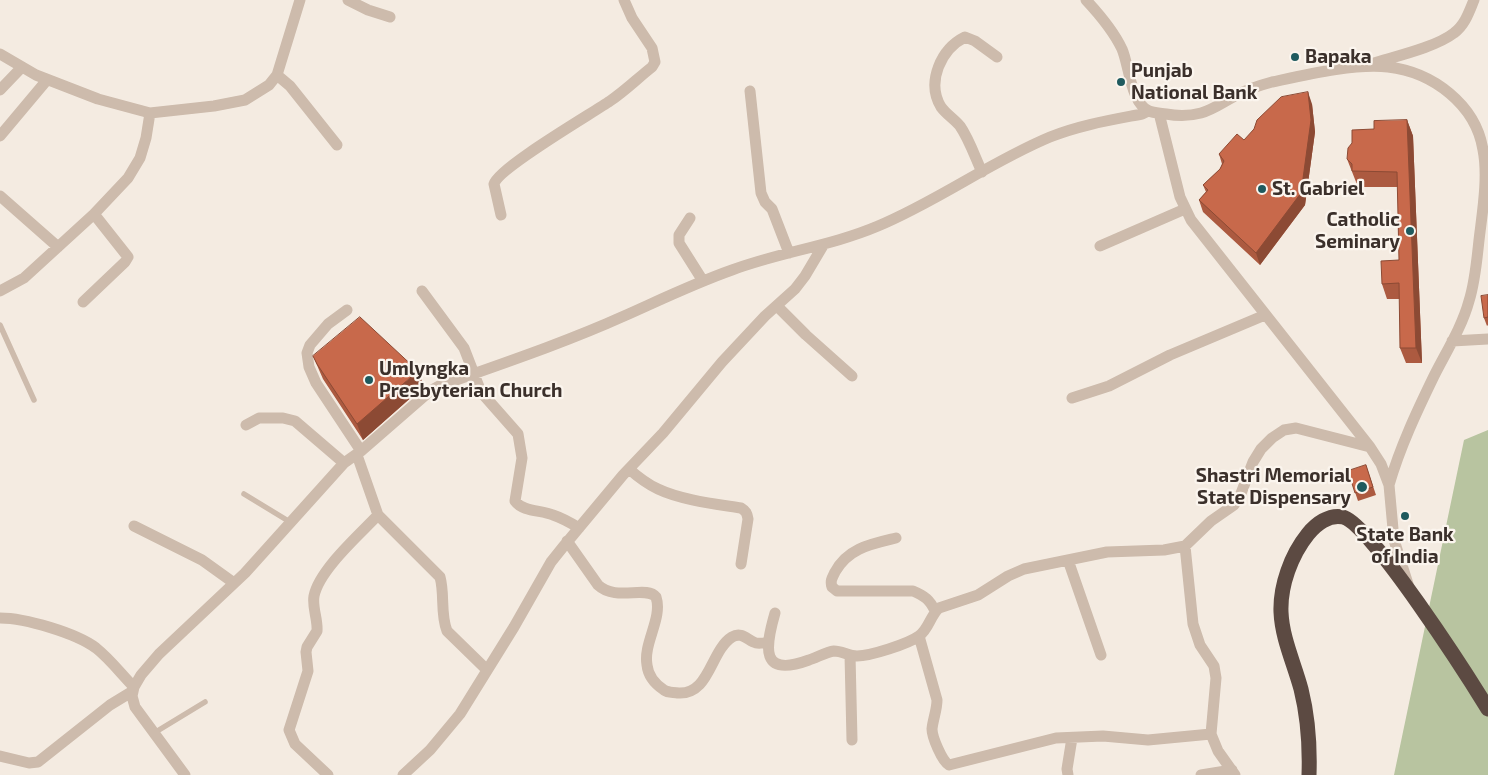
<!DOCTYPE html>
<style>
body{margin:0}
canvas{display:block;background:#f4ebe1}
</style>
<canvas width="1488" height="775"></canvas>
<script>
const ctx = document.querySelector('canvas').getContext('2d');
ctx.lineJoin = 'round';
function fill(path, color) { ctx.fillStyle = color; ctx.fill(path, 'evenodd'); }
function stroke(path, color, width, dash) { ctx.strokeStyle = color; ctx.lineWidth = width; ctx.lineCap = dash ? 'butt' : 'round'; ctx.setLineDash(dash || []); ctx.stroke(path); }
function label(font, color, halo, rows, align = 'center') {
  ctx.font = font + ' "Exo 2",sans-serif'; ctx.lineWidth = 4.5; ctx.setLineDash([]); ctx.textBaseline = 'middle'; ctx.strokeStyle = halo; ctx.fillStyle = color; for (const [text, x, y, turn = 0] of rows) {
    ctx.save(); ctx.translate(x, y); ctx.rotate((+turn || 0) * Math.PI / 180); ctx.textAlign = isNaN(turn) ? turn : align; if (halo) ctx.strokeText(text, 0, 0); ctx.fillText(text, 0, 0); ctx.restore();
  }
}
const green = new Path2D(`
 M1488 430V775H1394L1464 440Z`);
const lane = new Path2D(`
 M0 325 34 400
 M244 494 290 522
 M154 733 205 702`);
const street = new Path2D(`
 M348 0 368 10 390 17
 M1086 0C1100 15 1113 30 1122 49 1129 65 1131 104 1149 111 1154 113 1161 113 1166 114 1177 116 1190 116 1201 113 1215 109 1226 100 1239 94 1250 88 1261 85 1272 82 1305 75 1356 63 1388 67 1433 72 1476 105 1483 150 1488 175 1483 208 1480 232 1477 255 1476 279 1469 301 1462 327 1446 352 1434 376 1417 411 1400 447 1389 485
 M0 54 36 75 98 99 150 113 214 106 245 100 269 85 277 75 300 0
 M1374 63C1397 56 1436 47 1454 33 1465 25 1469 12 1474 0
 M277 75 290 86 337 145
 M0 90 22 67
 M750 91 761 193 765 202 772 209 789 253
 M1159 113 1180 197 1191 220 1370 447 1381 464 1389 485 1394 540 1408 584
 M0 136 47 80
 M982 172C975 157 969 139 960 126 954 119 946 114 941 107 926 82 941 49 965 37L975 41 997 57
 M0 196 58 247
 M501 215 494 184C498 168 591 114 610 101 625 91 638 78 652 67L655 62 652 48 632 18 624 0
 M690 218 679 235V243L703 281
 M1100 246 1185 209
 M0 291 24 278 94 214 128 178 140 158 146 138 150 113
 M422 291 464 348 481 392 518 434 522 458 515 501C523 512 541 510 553 515 562 518 571 523 579 528
 M83 302 125 262 128 257 94 214
 M777 306 806 335 852 376
 M347 310 328 324 310 345 307 353 309 367 316 383 361 451
 M1452 341 1488 339
 M1072 398 1109 386 1170 355 1265 315
 M246 425 259 418H283L295 421 344 463
 M357 455 378 515 440 577C445 595 440 613 447 631L487 670
 M629 469C638 477 647 484 658 489 681 500 716 504 741 508 746 511 747 513 748 519L741 564
 M134 526 202 560 234 583
 M896 538C871 544 848 548 835 572 832 578 830 581 832 587L837 591H913C925 596 930 600 935 611
 M567 541 598 585C616 602 646 585 656 597 663 618 643 643 647 665 648 675 655 684 664 690 668 693 673 692 678 693 710 695 710 651 732 637 742 631 748 641 756 643 760 644 764 643 768 642
 M1185 546 1193 624 1200 645 1214 666 1216 678 1211 734 1218 751 1235 775
 M1068 560 1101 655
 M775 613C765 648 760 678 809 660 816 658 826 652 834 651 842 651 849 656 857 656 870 656 908 644 919 636 929 629 930 616 939 608L978 595 1008 576 1024 569 1107 552 1164 550 1185 546 1211 521 1234 505 1240 496 1253 462 1261 449 1272 438 1284 430 1296 428 1370 447
 M0 618C25 618 76 633 96 648 110 659 122 675 134 687
 M919 636 937 700C937 710 933 719 932 729 932 737 942 761 949 765L1056 738 1103 736 1148 740 1211 734
 M850 655 852 740
 M0 756 29 763 38 762 110 705 133 691
 M185 775 135 707 132 696 134 687 141 675 159 654 245 573 344 463 361 451 430 391 439 386C501 364 564 343 624 316 660 300 695 283 732 270 780 252 831 246 878 226 938 201 990 162 1050 137 1080 125 1111 120 1142 114L1148 111
 M328 775 295 744 289 730 308 671 306 652 307 647 317 631C318 619 312 608 314 596 319 570 359 535 378 515
 M403 775 430 750 460 714 514 627 551 562 563 547 623 475 663 433 722 362 765 316 795 289 805 276 824 244
 M1068 775 1067 769 1072 738
 M1201 775 1232 770`);
const highway = new Path2D(`
 M1309 775C1310 746 1308 717 1301 689 1294 663 1282 638 1281 612 1280 586 1291 555 1308 534 1316 524 1329 514 1343 517 1370 523 1469 678 1488 709`);
const wall = new Path2D(`
 M1312 104 1315 132 1305 205 1260 265 1203 212 1199 200 1206 192 1203 185 1220 169 1222 164 1219 154Z
 M1407 120 1413 136 1422 363H1406L1400 348V299H1387L1382 284 1399 260 1398 187H1358L1347 159 1374 129Z
 M1488 295V325L1487 326 1484 318Z
 M313 356 424 386 363 440 323 379Z
 M1366 465 1376 495 1358 501 1348 471Z`);
const shadedWall = new Path2D(`
 M1308 92 1312 104 1315 132 1305 205 1260 265 1256 253Z
 M1407 120 1413 136 1422 363 1416 348Z
 M418 371 424 386 363 440 357 424Z`);
const building = new Path2D(`
 M1308 92 1311 120 1301 193 1256 253 1199 200 1208 190 1203 185 1220 169 1224 161 1219 154 1237 134 1244 140 1254 129 1257 120 1281 97Z
 M1407 120 1416 348H1400L1399 283 1382 284 1381 261 1399 260 1397 172 1352 171V164L1347 159 1348 148 1352 143V130L1374 129V121Z
 M1488 295V317L1484 318 1481 296Z
 M360 317 418 371 357 424 317 364 313 356Z
 M1366 465 1373 487 1355 493 1348 471Z`);
const markers = [
 [1295,57,5,"#1f5a5e"],
 [1121,82,5,"#1f5a5e"],
 [1262,189,5,"#1f5a5e"],
 [1410,231,5,"#1f5a5e"],
 [369,380,5,"#1f5a5e"],
 [1362,487,6,"#1f5a5e"],
 [1405,516,5,"#1f5a5e"]
];
const poiNames = [
 ["Bapaka",1305,57],
 ["Punjab",1131,71],
 ["National Bank",1131,93],
 ["St. Gabriel",1272,189],
 ["Catholic",1400,220,"right"],
 ["Seminary",1400,242,"right"],
 ["Umlyngka",379,369],
 ["Presbyterian Church",379,391],
 ["Shastri Memorial",1351,476,"right"],
 ["State Dispensary",1351,498,"right"],
 ["State Bank",1405,535,"center"],
 ["of India",1405,557,"center"]
];
fill(green, '#b8c4a0');
stroke(lane, '#cdbbac', 5.5);
stroke(street, '#cdbbac', 11);
stroke(highway, '#5c4a42', 15);
fill(wall, '#ac5a40');
fill(shadedWall, '#8c4a34');
fill(building, '#c8694b');
stroke(building, '#8c4a34', 1);
for (const [x, y, r, color] of markers) { const dot = new Path2D(); dot.arc(x, y, r, 0, 2 * Math.PI); ctx.fillStyle = color; ctx.fill(dot); stroke(dot, '#fbf5ee', 2); }
label('bold 19px', '#3b302b', '#fbf5ee', poiNames, 'left');
</script>
